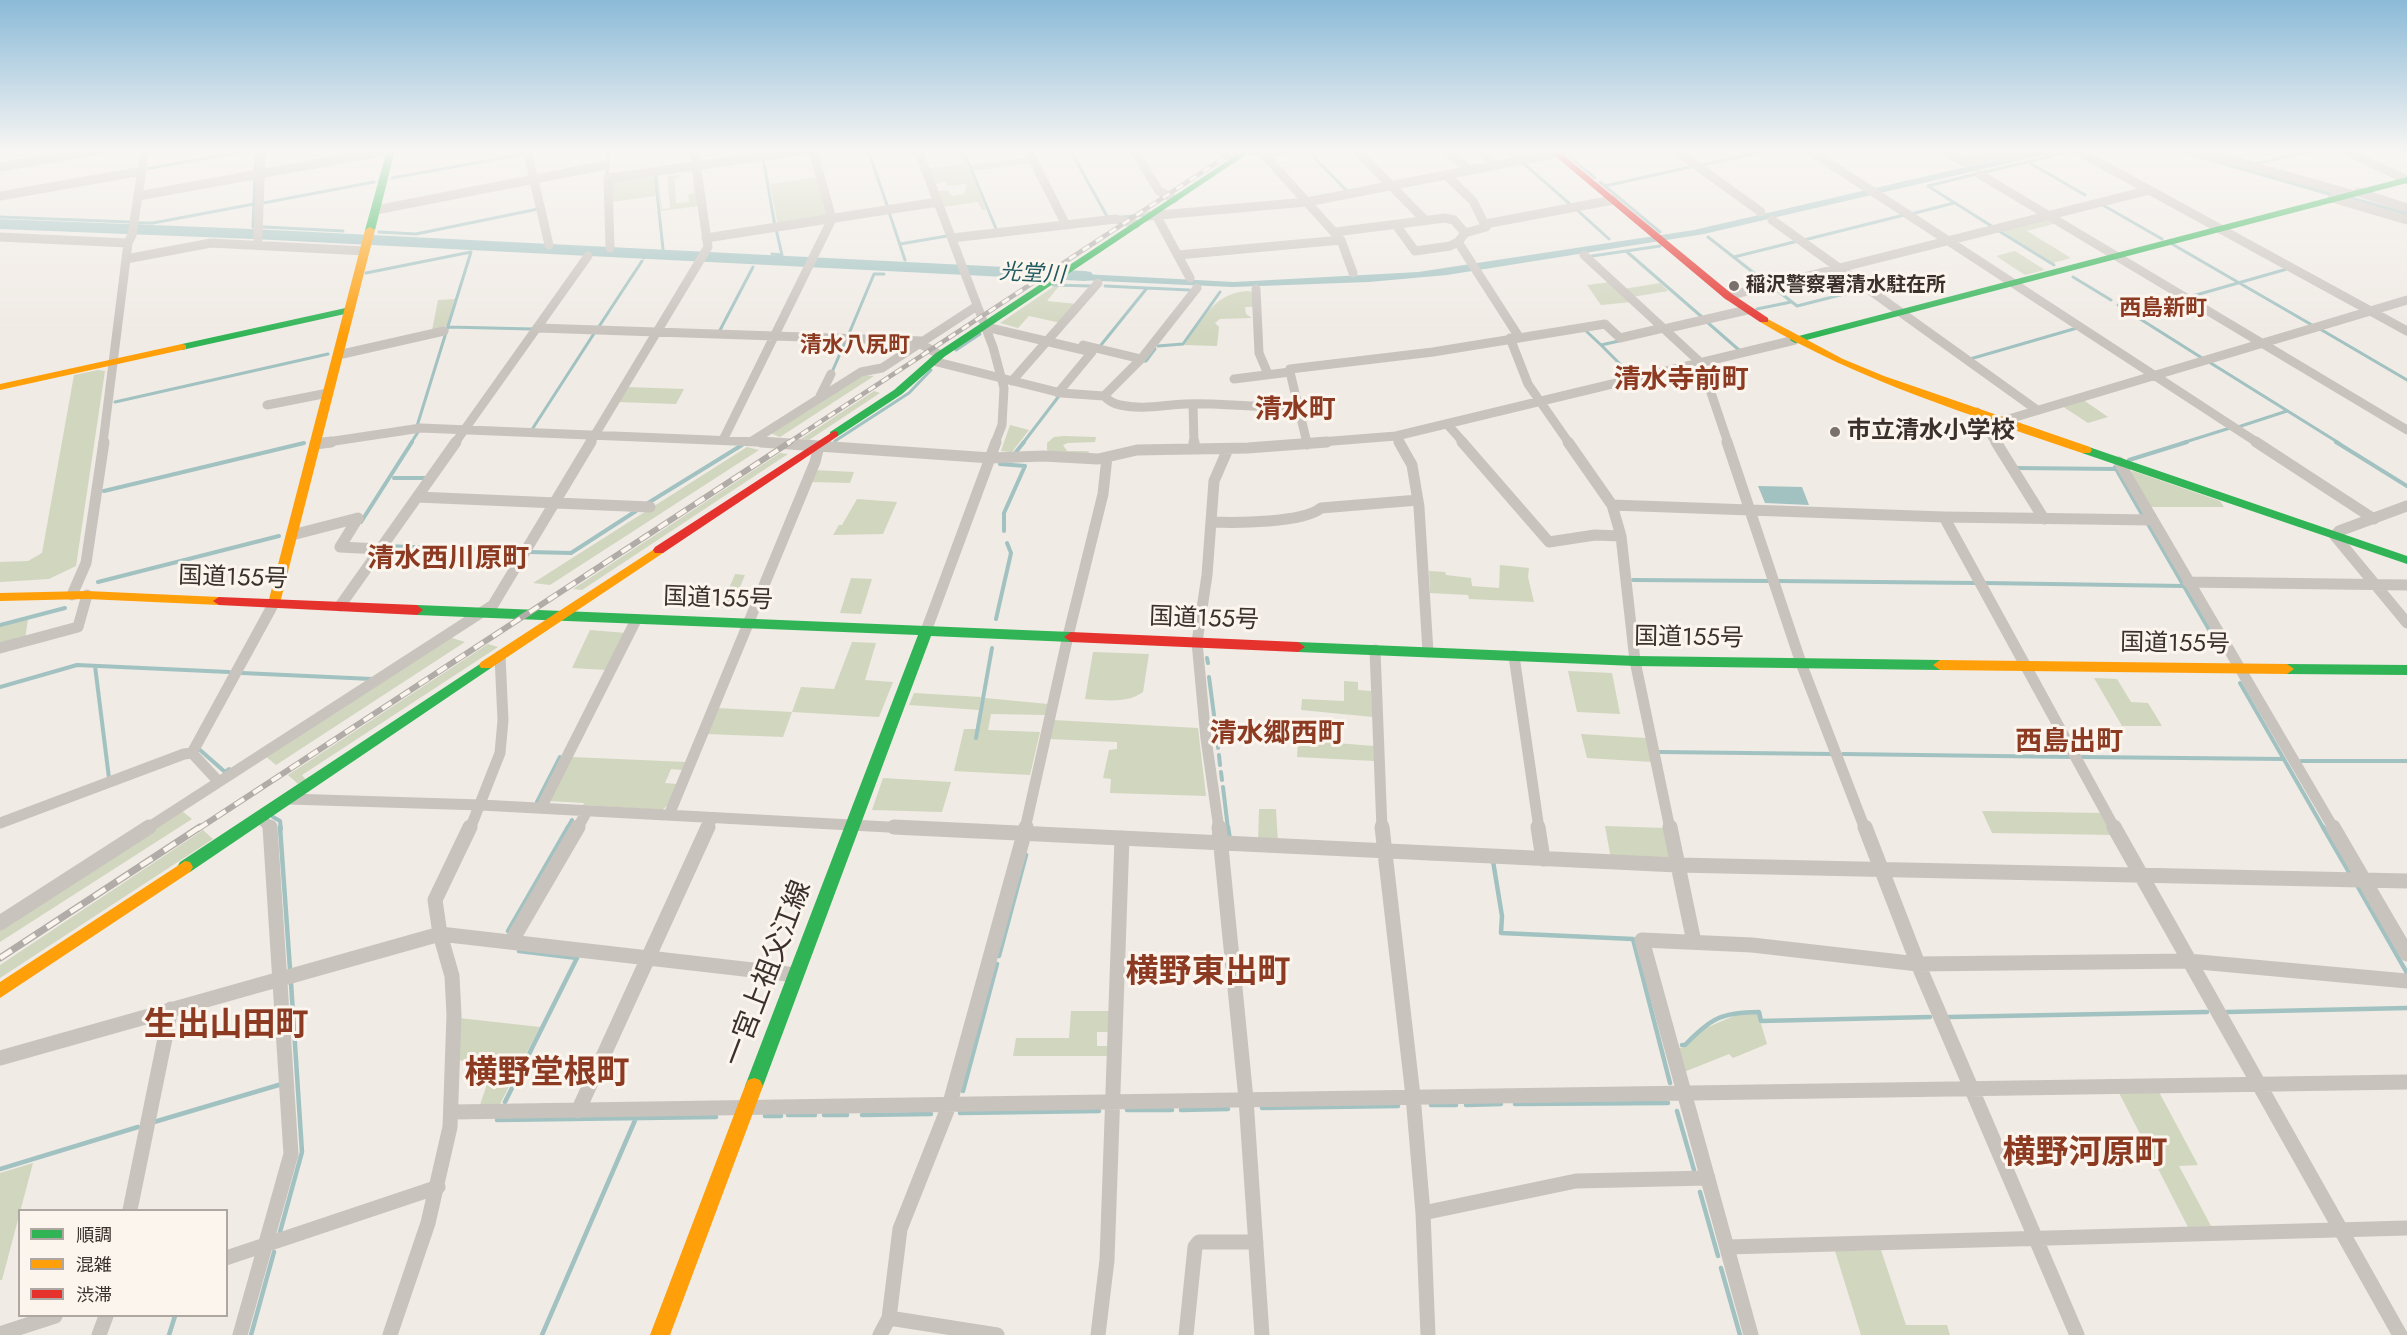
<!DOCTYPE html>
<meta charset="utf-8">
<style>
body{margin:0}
#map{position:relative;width:2407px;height:1335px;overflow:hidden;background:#f0ebe5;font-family:Jost,"Noto Sans JP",sans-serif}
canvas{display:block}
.legend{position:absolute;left:18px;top:1209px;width:210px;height:108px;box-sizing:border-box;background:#fbf5ee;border:2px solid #aea6a0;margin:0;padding:8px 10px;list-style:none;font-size:18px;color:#3b302b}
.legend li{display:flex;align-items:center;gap:12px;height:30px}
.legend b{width:30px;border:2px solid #aea6a0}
</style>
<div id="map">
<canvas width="2407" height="1335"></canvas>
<ul class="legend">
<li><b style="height:8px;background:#30b455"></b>順調</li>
<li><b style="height:8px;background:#ff9f0a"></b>混雑</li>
<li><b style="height:8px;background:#e5322d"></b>渋滞</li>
</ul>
</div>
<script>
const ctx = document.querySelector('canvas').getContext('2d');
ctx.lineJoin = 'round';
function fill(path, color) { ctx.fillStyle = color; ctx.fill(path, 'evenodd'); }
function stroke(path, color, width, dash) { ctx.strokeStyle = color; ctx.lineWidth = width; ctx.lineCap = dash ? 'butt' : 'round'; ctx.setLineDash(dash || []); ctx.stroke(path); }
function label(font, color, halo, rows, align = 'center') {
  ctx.font = font + ' Jost,"Noto Sans JP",sans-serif'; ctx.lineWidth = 6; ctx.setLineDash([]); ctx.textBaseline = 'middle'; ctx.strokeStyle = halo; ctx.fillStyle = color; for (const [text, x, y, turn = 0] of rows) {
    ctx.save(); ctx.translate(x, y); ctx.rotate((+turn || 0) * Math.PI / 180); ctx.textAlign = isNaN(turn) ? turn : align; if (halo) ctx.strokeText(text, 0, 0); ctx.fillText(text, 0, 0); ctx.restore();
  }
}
const green = new Path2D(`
 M956 150H961L986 210H982L978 202 943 207 938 191 948 190 952 196 964 194 967 184 947 186 946 182 935 184 928 168 963 164Z
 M1030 157 1033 163 973 171 971 165Z
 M692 167 700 206 661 211 656 172H658L662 209 670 208 667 176 682 175 675 180 676 203 689 202 688 195 694 192Z
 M654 172 656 196 611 202 610 180Z
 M819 177 829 217 778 226 770 184Z
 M2045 218 2057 223 2027 231 2071 258 2053 263 1999 229Z
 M2015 251 2045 270 2025 275 1996 256Z
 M1610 282 1632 302 1601 305 1587 285Z
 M1660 283 1668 291 1632 297 1623 289Z
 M1056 285H1060L1047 301 1077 304 1061 323 1029 316 1018 328 1000 323Z
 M1249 291 1253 293V307H1245L1246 314 1252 318 1220 319 1215 323 1219 327 1217 346 1184 345C1203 319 1214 292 1249 291Z
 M455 299 447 326 432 330 438 300Z
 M98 370 105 371 76 566 49 579 0 582V562L28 561 42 553 74 375Z
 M860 375 874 376 780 437 770 433Z
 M626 387 684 389 676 404 617 402Z
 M874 391 880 393 809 440 801 439Z
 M2082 399 2108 417 2088 423 2062 406Z
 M1010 425 1029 430 1012 452 1001 451Z
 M1064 436 1096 437 1095 442 1068 443 1063 445 1067 451H1088L1090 454H1052L1047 450V443L1054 437Z
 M747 447 759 450 550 585 533 583Z
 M780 453 788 454 582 590 573 589Z
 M814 470 854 472 850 483 810 482Z
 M2133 471 2220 501 2224 507H2150L2130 472Z
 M857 499 897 502 883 534 833 535 839 525H842Z
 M1500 565 1529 568 1528 577 1534 602 1469 599 1468 595 1430 593 1429 571 1445 572 1446 575 1471 578 1472 586 1499 588Z
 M735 574 745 575 731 608H721Z
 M851 578 872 579 861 614 840 613Z
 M28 619 25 639 0 646V626Z
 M590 630 626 633 607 670 572 668Z
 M449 637 465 642 276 765 264 755Z
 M852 642 876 643 865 680 893 682 879 717 792 712 783 737 707 734 717 708 792 712 801 687 834 689Z
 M488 644 498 647 302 775 306 780 298 784 288 775Z
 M1093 652 1149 654 1143 692C1126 704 1106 700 1085 699Z
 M1568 671 1612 673 1620 714 1577 712Z
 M2094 678 2117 679 2131 702 2148 703 2162 726H2122Z
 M1344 681 1358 682V690L1371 691 1373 717 1301 710 1302 699 1344 701Z
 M914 693 981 697 979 710 909 705Z
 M985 698 1048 704 1045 715 991 714 988 730 1040 732 1030 775 954 771 964 729H978Z
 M1053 720 1198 728 1206 796 1110 793 1111 779 1103 778 1109 750 1117 749V742L1049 739Z
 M1581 734 1647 738 1652 762 1587 758Z
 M1298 740 1374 746V761L1297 757Z
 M572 757 686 762 682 770 671 769 665 783 677 784 668 805 662 810 583 805 584 803 549 801Z
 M883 778 951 782 942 812 872 810Z
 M1259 809H1276L1278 843 1258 842Z
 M182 811 192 819 0 942V929Z
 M1982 811 2103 813 2115 835 1992 833Z
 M1605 826 1666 828 1673 858 1611 859Z
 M203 830 213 839 0 978V965Z
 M1071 1011H1110L1109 1032H1097V1046H1109V1056H1013L1016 1038H1069Z
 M1741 1013 1758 1014 1767 1044 1733 1058 1729 1054 1684 1072 1677 1048 1686 1047 1701 1030Z
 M459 1018 540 1027 500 1104 480 1105 493 1066 457 1060Z
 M2159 1092 2198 1165 2179 1166 2211 1226 2188 1227 2119 1093Z
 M33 1163 2 1280H0V1173Z
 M1881 1250 1906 1325H1947L1950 1335H1861L1835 1251Z`);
const water = new Path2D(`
 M2039 150H2065L1704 234 1447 275 1369 282 1232 287 1056 279 1064 273 1234 282 1418 272 1694 230Z
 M2170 150H2188L2407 212V218Z
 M1758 486 1802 487 1809 505 1765 503Z`);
const streamFar2 = new Path2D(`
 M608 150 607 177 609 176
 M868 150 888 208
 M963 150 997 231
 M1070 150 1108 218
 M1307 150 1348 192
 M1507 150 1517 158
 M531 152 547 150
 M1249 154H1260
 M1566 154 1595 178
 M763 158 775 226
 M1522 162 1571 205
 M2028 162 2085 195
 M2254 164 2318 150
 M1701 165 1771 150
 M145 169 255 150
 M255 172 256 150
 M1981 173 2073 151
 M655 174 663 249
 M1976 174 1928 186 1993 227
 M392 178 525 154
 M1600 182 1660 232
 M1605 186 1695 166
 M263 203 374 182
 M2101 204 2162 239
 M1576 209 1609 239
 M889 212 905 260
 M1911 214 1954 203
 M0 217 130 222
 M1122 217 1144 215
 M137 223H153L254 204
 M253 227 255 177
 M264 227 343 231
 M1999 231 2054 265
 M379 232 416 234 538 209
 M1708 237 1768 284
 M1804 240 1904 215
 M900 244 947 236
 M2172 244 2312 325
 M554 246 555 250
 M1626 251 1702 317
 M664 253V256
 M772 254 782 255 776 229
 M1592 256 1660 246
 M1734 257 1798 241
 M644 258 646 255
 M770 262 771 258
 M905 268 907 265
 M366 273 471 252 417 426
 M2073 277 2111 300
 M1053 285 1091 286
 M1105 286 1146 288
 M1773 287 1797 306 1864 289
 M2189 297 2287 269
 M2118 305 2202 358
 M1757 309 1791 302
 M2131 313 2182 299
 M1707 322 1739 350
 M448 327 533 329
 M598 328 642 261
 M2320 329 2407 380
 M1585 330 1601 345
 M719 332 753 267
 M848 336 874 274H884
 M1619 341 1601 345 1630 374
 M1101 345 1147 288 1189 290
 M1158 346 1183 344 1220 292
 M956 350 980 334
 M1970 359 2077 328
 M1143 361H1146L1155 349
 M2209 362 2339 443
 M832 372 846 340
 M115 402 328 354
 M2238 427 2287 411
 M531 431 595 332
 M835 441 909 393 931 370
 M411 443 418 432
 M1023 443 1059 396
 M2182 443 2230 428`);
const streamFar1 = new Path2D(`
 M2336 442 2407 486
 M1016 452 1024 442
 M2129 460 2187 442
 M1000 464 1025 466 1004 513V531
 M2115 467 2143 516
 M2016 468 2116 469
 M394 478H426
 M104 491 304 443
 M648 503 742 445
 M361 522 412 442
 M2148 524 2222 652
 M386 546 520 551 519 553
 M529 552 571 553 636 511
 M1633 580 1768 581
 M1778 581 1976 583
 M98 582 279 536
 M1985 583 2184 586
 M996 619 1011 553 1007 543
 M0 625 65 608
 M1207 658 1208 663
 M95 666 109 778
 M242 673 372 679
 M1209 677 1214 715
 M2240 683 2324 829
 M0 687 77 665 229 672
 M1215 721 1218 742
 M976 738 992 648
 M1218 745V748
 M200 750 225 772 229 769
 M1660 752 1832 754
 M1843 754 2072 757
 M1219 755 1220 765
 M2082 757 2284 759
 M2301 761H2407
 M1221 772 1222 780
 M1223 787 1228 829
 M537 802 560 757
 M273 817 280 821 281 829
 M567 829 572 820`);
const stream = new Path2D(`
 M280 827 290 969
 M1228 827 1230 840
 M2323 827 2349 872
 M1493 861 1502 916 1501 933 1633 939 1670 1083
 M2358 887 2407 973
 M508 931 568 827
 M999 956 1026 855
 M2227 1012 2407 1008
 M1949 1017 2207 1012
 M1682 1045H1685C1710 1019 1721 1012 1759 1012L1761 1021 1930 1017
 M963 1091 997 964
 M505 1102 577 958 519 951
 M1515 1104 1668 1103
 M1431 1105H1456
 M1466 1105 1501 1104
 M1262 1108 1398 1106
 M1127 1110H1172
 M1181 1110 1228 1109
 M1677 1111 1694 1170
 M960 1113 1099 1111
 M788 1115H815
 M824 1115H847
 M862 1115 931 1114
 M765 1116H781
 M497 1120 716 1117
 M154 1122 282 1084
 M0 1169 138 1127
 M1700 1192 1718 1256
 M280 1232 302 1152 291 983
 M1721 1268 1740 1335
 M169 1335 175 1316
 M251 1335 274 1252
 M542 1335 636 1118`);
const river = new Path2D(`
 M0 219 253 229 1085 271 1091 272 1094 276 1091 280 1085 281 253 239 0 229Z`);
const streetFar2 = new Path2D(`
 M527 150 549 245
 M918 150 993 347 1004 388 1002 425 995 443
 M1028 150 1066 225
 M1134 150 1159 191 1174 199
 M1215 150 1235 158
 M1260 150 1341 240 1353 273
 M1356 150 1425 220
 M1446 150 1469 170
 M1479 150 1496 165
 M1675 150 1761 212
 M1809 150 2258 443
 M1942 150 1964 162 2018 150
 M2076 150 2407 331
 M2195 150 2351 194
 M2344 150 2407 180
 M1264 154 1288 150
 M0 167 103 150
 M1979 174 2407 430
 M2358 192 2407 208
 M0 196 142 171
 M138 196 392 150
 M2332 198 2407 220
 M376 210 606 165
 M1156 215 1190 278
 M1148 216 1307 202 1574 150
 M1772 220 2037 410
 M1485 224 1613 200
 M1396 225 1415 251 1450 246 1458 242 1465 233 1486 227 1473 201 1446 175
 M1335 232 1445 218 1454 220 1465 233
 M0 237 128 243
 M706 238 938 202
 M952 238 1116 219 1136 224
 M258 239 261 150
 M1458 242 1519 337
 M610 248 608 178 809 150
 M1178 255 1341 240
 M1584 255 1701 363 1728 443
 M126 259 211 243 365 251
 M1256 289 1259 353 1268 374
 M1728 296 2150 190
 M986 327 1092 352 1058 393
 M539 328 922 341
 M1664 329 1747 310
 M1510 338 1528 384 1569 443
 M919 343 940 355
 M1083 345 1141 359
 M338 355 444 331
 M933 361 1061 393 1104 396 1141 359 1197 288
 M1290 372 1307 443
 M1234 379 1290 372V369L1433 352 1605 324 1620 338 1663 328
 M1012 381 1098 283
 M820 396 831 374
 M1104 396C1109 401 1114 404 1120 405 1142 410 1163 405 1185 404 1223 402 1260 410 1298 404
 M1193 404 1194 443
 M267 405 328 393
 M1977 412 1996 443
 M2002 421 2407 300
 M1447 424 1464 443
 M1396 436 1400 443
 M723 440 832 219 813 150
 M752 441 861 372 882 368 977 306
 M103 443 128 243 132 235 145 150
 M321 443 421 428 782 443
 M455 443 588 256
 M590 443 708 247 694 150
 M1308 443 1396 436 1795 340`);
const streetFar1 = new Path2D(`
 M761 442 991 458 1043 456 1098 459 1137 450 1248 448 1327 442
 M1194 442V449
 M1306 442 1307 444
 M1399 442 1412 465 1419 507 1428 652
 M1462 442 1549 542 1595 535 1621 536
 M1568 442 1612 505 1621 536 1635 661 1670 829
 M1727 442 1801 663 1865 829
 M1996 442 2044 519
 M2256 442 2374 519
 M315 444 331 442
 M2119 462 2334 829
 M417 497 650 507
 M1612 505 1944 517 2152 520
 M2407 506 2339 531 2335 536 2407 623
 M1944 517 2115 829
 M1211 522C1236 523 1303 523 1321 508L1418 500
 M292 535 358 518 340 547 380 549
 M2188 582 2407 585
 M72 595 86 563 104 442
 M340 606 456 442
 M926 631 996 442
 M0 648 78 627 87 595
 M1375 650 1382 829
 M1514 656 1539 829
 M192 753 274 603
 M289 799 481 805 925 829
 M541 808 636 620
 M669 815 815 462 819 446
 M261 818 271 829
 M0 823 184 754 192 753 218 781
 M146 829 493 605 591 442
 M470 829 500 753 503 720 500 656
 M577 829 587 811
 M707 829 712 818
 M1025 829 1068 636 1103 494 1107 457
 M1219 829 1206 739 1197 642 1207 575 1214 481 1228 449`);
const street = new Path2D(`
 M894 827 1677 865 2407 881
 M1219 827 1246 1099 1262 1335
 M1382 827 1413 1096 1423 1213 1428 1335
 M1538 827 1543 859
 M1670 827 1694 942
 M1865 827 1918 964 2077 1335
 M2114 827 2400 1335
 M2333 827 2407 954
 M0 923 149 827
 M511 942 578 827
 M0 1058 440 934 796 975
 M578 1111 708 827
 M453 1112 2407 1082
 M130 1210 171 1009
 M1423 1213 1576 1181 1708 1178
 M1727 1247 2407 1228
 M226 1258 438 1187
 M889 1318 997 1335
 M0 1334 55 1316
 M99 1335 106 1316
 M240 1335 291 1154 270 827
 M390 1335 428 1223 450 1127 454 1015 452 976 440 934 435 900 470 827
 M880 1335 889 1318 900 1229 950 1103 1026 827
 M1098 1335 1107 1260 1122 838
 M1186 1335 1195 1247 1199 1242H1256
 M1751 1335 1642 940 1752 945 1918 964 2188 961 2407 981`);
const fast = new Path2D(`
 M387 150H395L375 230 370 233 365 230Z
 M1244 150H1253L944 357 902 394 838 436H830V432L894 390 936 353Z
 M2407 177V183L1799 342 1795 343 1790 340 1791 338Z
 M350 307 354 308V312L182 350 177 347 182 344Z
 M2086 446 2407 556V564L2082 453V447Z
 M417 605 1071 632 1078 637 1071 642 931 636 763 1086 760 1092 754 1094 748 1092 745 1086 918 635 417 615 411 610Z
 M1298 642 1635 656 1940 660 1947 665 1940 670 1635 666 1298 652 1291 647Z
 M486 660 491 662 493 665 491 668 190 872 185 873 180 872 177 867 180 862Z
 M2287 664 2407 665V675L2287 674 2280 669Z`);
const slow = new Path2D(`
 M370 227 375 230 280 603 274 608 268 603 365 230Z
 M1764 317 1843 359 1884 376 2090 447 2092 450 2090 453H2082C1972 415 1861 382 1760 322V318Z
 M182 344 186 345V349L0 390V384Z
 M659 546 663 547 665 550 663 553 491 668H481L479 665 481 662Z
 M87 591 219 597 225 601 219 605 87 599 0 601V593Z
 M1940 660 2287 664 2294 669 2287 674 1940 670 1933 665Z
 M185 861 190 862 193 867 190 872 0 998V982Z
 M754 1078 760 1080 763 1086 670 1335H650L745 1086 748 1080Z`);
const jam = new Path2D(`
 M1548 150H1557L1732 294 1768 318V322H1760L1724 298Z
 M834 431 838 432V436L663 553H655L653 550 655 547Z
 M219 597 417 605 423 610 417 615 219 605 213 601Z
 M1071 632 1298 642 1305 647 1298 652 1071 642 1064 637Z`);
const railFar2 = new Path2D(`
 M788 443 1236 150`);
const railFar1 = new Path2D(`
 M198 829 790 442`);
const rail = new Path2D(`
 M0 958 200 827`);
const markers = [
 [1734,286,6,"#7a716c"],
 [1835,432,6,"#7a716c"]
];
const farPoinames = [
 ["稲沢警察署清水駐在所",1746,286]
];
const farWaternames = [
 ["光堂川",1032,275,3]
];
const farQuarternames = [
 ["西島新町",2163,310],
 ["清水八尻町",855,347]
];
const poiNames = [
 ["市立清水小学校",1847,432]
];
const streetNames = [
 ["国道155号",233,579,2],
 ["国道155号",718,600,2],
 ["国道155号",1204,620,2],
 ["国道155号",1689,639,1],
 ["国道155号",2175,645,1]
];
const quarterNames = [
 ["清水寺前町",1681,381],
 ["清水町",1295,411],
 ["清水西川原町",448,560],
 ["清水郷西町",1277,735],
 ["西島出町",2069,743]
];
const nearStreetnames = [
 ["一宮上祖父江線",769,974,-69]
];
const nearQuarternames = [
 ["横野東出町",1208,974],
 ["生出山田町",226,1027],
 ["横野堂根町",547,1075],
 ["横野河原町",2085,1155]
];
fill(green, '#d1d6bf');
fill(water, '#a1c2c1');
stroke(streamFar2, '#a1c2c1', 3);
stroke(streamFar1, '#a1c2c1', 4);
stroke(stream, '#a1c2c1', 4.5);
fill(river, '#a1c2c1');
stroke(streetFar2, '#c9c3be', 9);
stroke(streetFar1, '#c9c3be', 11);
stroke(street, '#c9c3be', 15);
fill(fast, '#30b455');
fill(slow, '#ff9f0a');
fill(jam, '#e5322d');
stroke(railFar2, '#b1aca8', 4.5);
stroke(railFar1, '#b1aca8', 6);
stroke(rail, '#b1aca8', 7);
stroke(railFar2, '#fbf5ee', 3, [8]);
stroke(railFar1, '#fbf5ee', 4, [11]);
stroke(rail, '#fbf5ee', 4.5, [14]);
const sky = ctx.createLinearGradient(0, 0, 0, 336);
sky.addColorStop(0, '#8bbad8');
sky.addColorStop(0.45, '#f8f6f3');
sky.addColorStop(1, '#f8f6f300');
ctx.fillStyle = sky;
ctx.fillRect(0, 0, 2407, 336);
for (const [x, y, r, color] of markers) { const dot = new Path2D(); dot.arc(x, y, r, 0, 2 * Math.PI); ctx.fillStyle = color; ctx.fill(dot); stroke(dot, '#fbf5ee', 2); }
label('bold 20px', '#3b302b', '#fbf5ee', farPoinames, 'left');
label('italic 22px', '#1f5a5e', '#fbf5ee', farWaternames);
label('bold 22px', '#8c3b22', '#fbf5ee', farQuarternames);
label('bold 24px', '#3b302b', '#fbf5ee', poiNames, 'left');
label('24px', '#3b302b', '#fbf5ee', streetNames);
label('bold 27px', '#8c3b22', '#fbf5ee', quarterNames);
label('28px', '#3b302b', '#fbf5ee', nearStreetnames);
label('bold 33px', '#8c3b22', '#fbf5ee', nearQuarternames);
</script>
